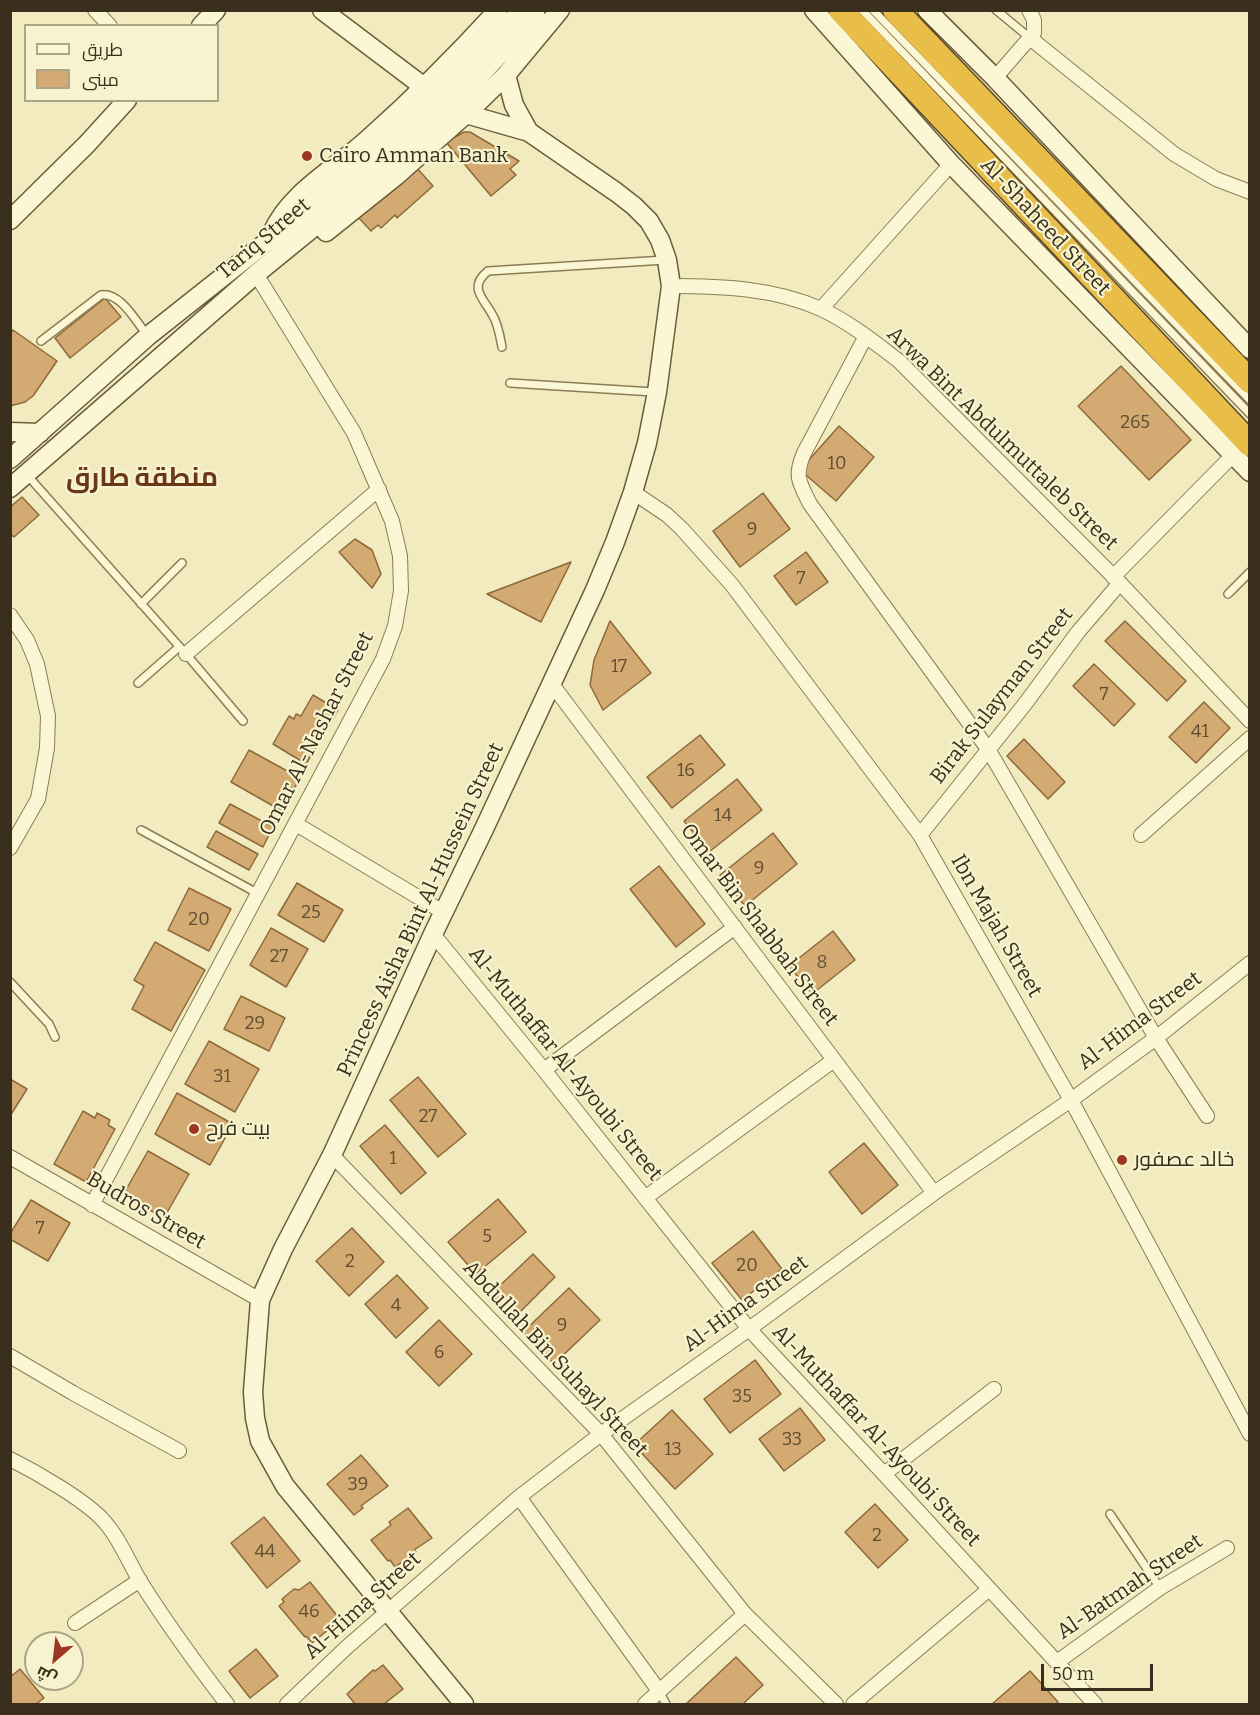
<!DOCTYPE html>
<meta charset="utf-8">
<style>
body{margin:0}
#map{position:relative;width:1260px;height:1715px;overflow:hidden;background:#f1ebbf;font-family:Bitter,Cairo,serif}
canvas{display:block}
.frame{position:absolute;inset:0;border:12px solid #3a2f1c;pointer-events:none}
.legend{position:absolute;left:24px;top:24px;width:195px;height:78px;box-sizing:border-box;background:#f8f3cf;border:2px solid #aca587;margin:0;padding:8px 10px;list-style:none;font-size:18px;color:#3a2f1c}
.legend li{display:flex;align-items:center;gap:12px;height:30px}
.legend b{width:30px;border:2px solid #aca587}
.north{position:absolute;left:24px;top:1631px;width:60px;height:60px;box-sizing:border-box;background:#f8f3cf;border:2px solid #aca587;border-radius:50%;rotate:208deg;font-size:16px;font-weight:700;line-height:24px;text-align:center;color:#3a2f1c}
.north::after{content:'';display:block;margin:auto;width:21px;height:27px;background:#9f3621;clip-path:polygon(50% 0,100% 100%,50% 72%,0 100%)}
.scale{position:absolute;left:1041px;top:1664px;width:112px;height:27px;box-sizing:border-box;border:3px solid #3a2f1c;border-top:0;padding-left:8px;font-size:18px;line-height:21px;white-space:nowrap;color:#3a2f1c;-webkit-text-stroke:4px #f8f3cf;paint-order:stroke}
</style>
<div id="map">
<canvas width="1260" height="1715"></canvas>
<div class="frame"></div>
<ul class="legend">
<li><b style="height:8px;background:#fbf6d3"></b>طريق</li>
<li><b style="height:16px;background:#d3ab72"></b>مبنى</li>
</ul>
<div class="north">ش</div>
<div class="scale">50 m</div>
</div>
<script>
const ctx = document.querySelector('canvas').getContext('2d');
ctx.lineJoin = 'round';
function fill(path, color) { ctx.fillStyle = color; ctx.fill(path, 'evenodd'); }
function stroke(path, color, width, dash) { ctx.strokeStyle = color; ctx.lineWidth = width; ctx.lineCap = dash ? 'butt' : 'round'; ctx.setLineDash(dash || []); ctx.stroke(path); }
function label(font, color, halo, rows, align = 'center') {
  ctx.font = font + ' Bitter,Cairo,serif'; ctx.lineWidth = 4.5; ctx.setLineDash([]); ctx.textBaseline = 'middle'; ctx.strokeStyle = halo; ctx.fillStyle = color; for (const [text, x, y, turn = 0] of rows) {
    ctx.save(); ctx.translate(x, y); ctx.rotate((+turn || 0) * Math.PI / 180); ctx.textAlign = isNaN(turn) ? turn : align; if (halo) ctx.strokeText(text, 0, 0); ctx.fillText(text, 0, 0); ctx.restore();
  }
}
const building = new Path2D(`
 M464 132H470L519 161 510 169 516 175 491 196 446 142Z
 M415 166 433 186 397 218 395 215 381 228 378 225 371 231 358 217Z
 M105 298 121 317 70 358 55 338Z
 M13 330 57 361 33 396 25 402 10 406V334Z
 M1121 366 1191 440 1149 480 1078 406Z
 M839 426 874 457 836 501 800 470Z
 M763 493 790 529 740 567 713 531Z
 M22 497 39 515 14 537 10 534V507Z
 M355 539 372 550 381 574 372 588 339 552Z
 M806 552 828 582 796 605 774 576Z
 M571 562 541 622 487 594Z
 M610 621 651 673 603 710 590 685 594 660Z
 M1125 621 1186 681 1167 701 1105 641Z
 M1094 664 1135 704 1114 726 1073 686Z
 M313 695 338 710 306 764 273 744 289 716 294 719 296 714 301 716Z
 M1204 702 1230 728 1196 763 1169 737Z
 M700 735 725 765 672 808 647 777Z
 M1024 739 1065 782 1048 799 1007 756Z
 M249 750 300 778 282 811 231 782Z
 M737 779 762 810 709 852 684 821Z
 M230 804 273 827 263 847 219 823Z
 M216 831 258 854 249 870 207 847Z
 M773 833 797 864 745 906 720 875Z
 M659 866 705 924 676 947 630 889Z
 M297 883 343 910 324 942 278 915Z
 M189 888 231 909 209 951 168 930Z
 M271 928 308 949 286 987 250 965Z
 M833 931 855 960 812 994 789 966Z
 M155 942 205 970 171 1031 132 1009 144 986 134 980Z
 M241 996 285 1018 269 1051 224 1029Z
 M209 1041 259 1069 235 1112 185 1084Z
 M418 1077 466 1134 438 1157 390 1100Z
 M10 1079 27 1089 10 1116Z
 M177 1093 233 1124 210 1165 155 1134Z
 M83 1111 95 1118 97 1113 110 1120 108 1125 115 1129 86 1182 54 1164Z
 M385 1125 426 1173 401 1194 360 1146Z
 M864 1143 898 1185 862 1214 829 1172Z
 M148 1151 189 1174 164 1218 123 1195Z
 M498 1199 526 1232 476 1274 448 1242Z
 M31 1200 70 1223 48 1261 10 1239V1234Z
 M352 1228 384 1262 349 1296 316 1261Z
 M753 1231 782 1269 742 1300 712 1263Z
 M533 1254 555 1277 513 1319 490 1295Z
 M397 1275 428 1308 396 1338 365 1304Z
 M569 1288 600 1320 554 1364 523 1332Z
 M439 1320 472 1354 439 1386 406 1352Z
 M755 1360 781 1394 730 1433 704 1399Z
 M800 1408 825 1440 784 1471 759 1439Z
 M672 1410 713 1454 675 1489 634 1445Z
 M361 1455 388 1486 361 1506 363 1508 354 1515 327 1484Z
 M875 1504 908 1540 878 1568 845 1532Z
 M408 1508 432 1538 414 1550 416 1552 395 1567 390 1560 388 1561 371 1540 391 1525 389 1522Z
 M264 1517 300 1561 267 1588 231 1543Z
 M310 1582 339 1618 331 1624 333 1626 312 1643 306 1636 305 1637 279 1606 284 1602 282 1599 294 1589 299 1590Z
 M256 1649 278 1676 250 1698 229 1671Z
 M736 1657 763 1685 743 1704H686Z
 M383 1665 403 1689 384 1704H355L347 1694 373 1670 375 1671Z
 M20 1669 44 1698 36 1704H10V1677Z
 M1030 1671 1058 1702 1056 1704H992Z`);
const lane = new Path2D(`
 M862 10 1250 414
 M873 10 1250 400
 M996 10 1030 38
 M41 341 101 295C121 292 136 322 148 336
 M502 347C500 336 498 323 492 314 483 298 468 287 488 271L665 260
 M510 383 654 392
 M28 476 186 654 243 721
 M1228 594 1250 572
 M141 604 182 563
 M138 683 179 647
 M141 830 257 893
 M10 982 49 1024 55 1037
 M1110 1514 1160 1588
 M659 1691 666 1704`);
const street = new Path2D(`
 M95 10 110 26
 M1030 38 1174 154 1216 179 1250 192
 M995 78 1034 33V20L1029 10
 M671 286C721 286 774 288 821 309 849 322 874 342 899 361L1120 583 1250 721
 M821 309 951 164
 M866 336 804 453C794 476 799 482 810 504L988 749 1156 1038 1207 1116
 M633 492 667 515 682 529 732 585 920 835 1071 1100 1250 1434
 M1113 577 1233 455
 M10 615 27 640 37 664 48 716 47 748 38 799 10 848
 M186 654 379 489
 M551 683 934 1193
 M296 824 443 912
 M920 835 1025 704 1078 632 1120 583
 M1141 835 1250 738
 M433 934 544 1070 749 1329 884 1474 1095 1704
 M544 1070 735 927
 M332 1155 601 1434 745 1614 836 1704
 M10 1157 260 1300
 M645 1198 834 1060
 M92 1205 383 659 395 626 401 591 400 556 392 521 354 433 256 274
 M10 1356 73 1393 179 1451
 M10 1459C36 1472 83 1499 102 1519 119 1537 128 1561 140 1581 167 1624 197 1665 227 1704
 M884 1474 994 1389
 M519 1497 659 1691
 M75 1623 140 1580
 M1057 1662 1160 1588 1227 1548
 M287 1704 347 1647 519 1497 601 1434 749 1329 934 1193 1071 1100 1156 1038 1250 963
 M645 1704 745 1614
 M853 1704 988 1590`);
const secondary = new Path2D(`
 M322 10 424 87
 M814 10 951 164 1250 472
 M927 10 995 78 1250 349
 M201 26 216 10
 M506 75 514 105 529 132
 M10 220 87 144 127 100
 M326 232 396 176 466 114 506 75 560 10
 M272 233C290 192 335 169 367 140 413 99 456 56 498 10
 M10 432 40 433
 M10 459 148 336 316 203 375 154 457 78 522 10
 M10 488 256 274 326 217 445 112 536 16
 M464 1704 285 1486 260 1441 255 1418 253 1392 260 1300 283 1249 332 1155 433 934 484 829 595 590 615 542 633 492 647 443 657 392 671 286 667 260 660 240 649 221 634 206 616 192 529 132 466 114`);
const highway = new Path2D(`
 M841 10 1250 444
 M895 10 1250 381`);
const markers = [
 [307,156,6,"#9f3621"],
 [194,1129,6,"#9f3621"],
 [1122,1160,6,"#9f3621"]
];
const numberNames = [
 ["265",1135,423],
 ["10",837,464],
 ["9",752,530],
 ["7",801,579],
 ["17",619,667],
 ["7",1104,695],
 ["41",1200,732],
 ["16",686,771],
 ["14",723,816],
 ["9",759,869],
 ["25",311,913],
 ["20",199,920],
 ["27",279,957],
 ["8",822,963],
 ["29",255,1024],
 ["31",222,1077],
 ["27",428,1117],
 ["1",393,1159],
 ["7",40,1229],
 ["5",487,1237],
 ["2",350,1262],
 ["20",747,1266],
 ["4",396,1306],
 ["9",562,1326],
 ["6",439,1353],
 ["35",742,1397],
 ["33",792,1440],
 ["13",673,1450],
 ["39",358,1485],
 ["2",877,1536],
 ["44",265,1552],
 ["46",309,1612]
];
const poiNames = [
 ["Cairo Amman Bank",319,156],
 ["بيت فرح",206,1129],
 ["خالد عصفور",1134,1160]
];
const streetNames = [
 ["Al-Shaheed Street",1045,227,47],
 ["Tariq Street",264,239,-40],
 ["Arwa Bint Abdulmuttaleb Street",1002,439,44],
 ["Birak Sulayman Street",1002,696,-52],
 ["Omar Al-Nashar Street",317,734,-63],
 ["Princess Aisha Bint Al-Hussein Street",421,910,-65],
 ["Omar Bin Shabbah Street",759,925,53],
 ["Ibn Majah Street",996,926,60],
 ["Al-Hima Street",1140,1021,-37],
 ["Al-Muthaffar Al-Ayoubi Street",565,1064,51],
 ["Budros Street",146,1211,30],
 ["Al-Hima Street",746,1304,-36],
 ["Abdullah Bin Suhayl Street",555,1359,47],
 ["Al-Muthaffar Al-Ayoubi Street",876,1436,47],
 ["Al-Batmah Street",1130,1587,-34],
 ["Al-Hima Street",363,1606,-42]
];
const districtNames = [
 ["منطقة طارق",142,478]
];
fill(building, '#d3ab72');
stroke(building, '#8d693a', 1.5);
stroke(lane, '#8c7c56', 10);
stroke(street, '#8c7c56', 16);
stroke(secondary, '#6d5c39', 21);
stroke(highway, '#59482b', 27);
stroke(lane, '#fbf6d3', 7);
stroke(street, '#fbf6d3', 14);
stroke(secondary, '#fbf6d3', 18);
stroke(highway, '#e8bd48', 24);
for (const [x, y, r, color] of markers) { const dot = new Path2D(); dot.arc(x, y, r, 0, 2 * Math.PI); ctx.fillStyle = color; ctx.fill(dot); stroke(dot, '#f8f3cf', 2); }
label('18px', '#604e32', null, numberNames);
label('21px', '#3a2f1c', '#f8f3cf', poiNames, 'left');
label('21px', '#3a2f1c', '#f8f3cf', streetNames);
label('bold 27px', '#6a3717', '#f8f3cf', districtNames);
</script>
